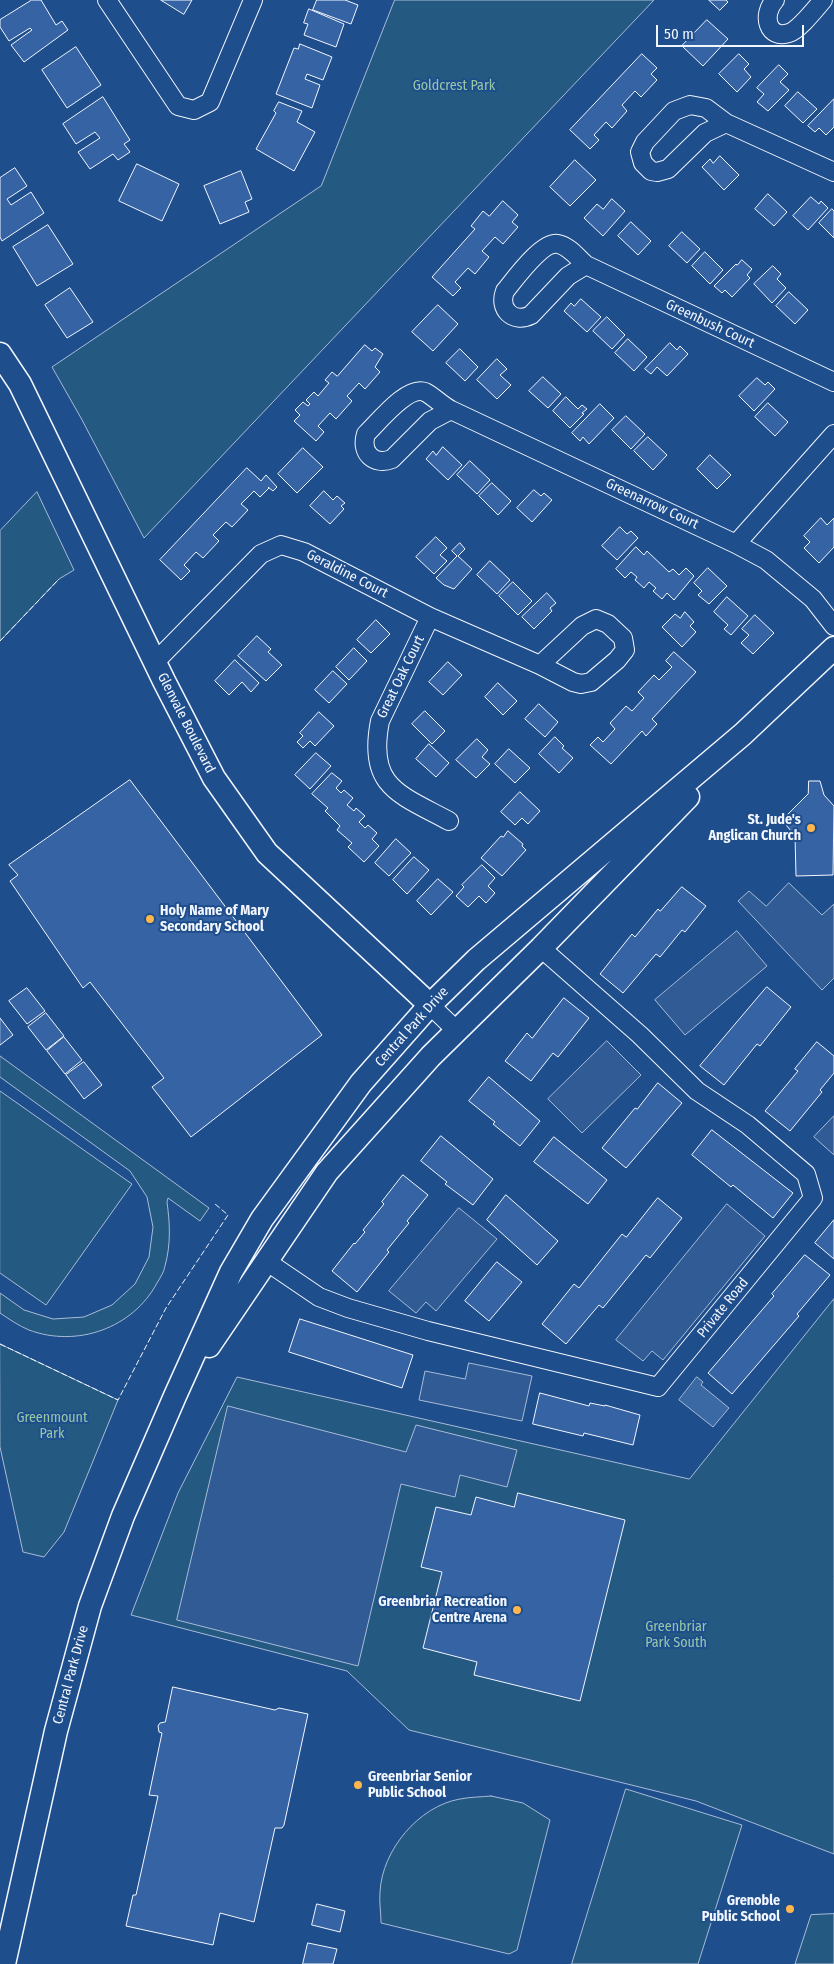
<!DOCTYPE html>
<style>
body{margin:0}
#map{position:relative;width:834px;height:1964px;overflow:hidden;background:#1f4e8c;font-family:"Fira Sans Condensed",sans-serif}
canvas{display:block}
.scale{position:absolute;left:656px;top:25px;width:148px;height:22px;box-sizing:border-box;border:2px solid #f2f6ff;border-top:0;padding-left:6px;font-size:15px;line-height:18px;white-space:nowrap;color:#f2f6ff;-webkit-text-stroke:4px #1f4e8c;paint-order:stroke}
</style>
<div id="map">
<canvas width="834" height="1964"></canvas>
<div class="scale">50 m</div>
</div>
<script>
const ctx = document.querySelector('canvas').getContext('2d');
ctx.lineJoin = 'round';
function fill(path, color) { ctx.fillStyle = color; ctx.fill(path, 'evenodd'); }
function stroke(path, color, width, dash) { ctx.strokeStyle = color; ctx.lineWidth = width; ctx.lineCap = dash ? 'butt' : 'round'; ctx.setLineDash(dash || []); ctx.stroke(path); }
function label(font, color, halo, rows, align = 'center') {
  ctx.font = font + ' "Fira Sans Condensed",sans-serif'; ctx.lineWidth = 4; ctx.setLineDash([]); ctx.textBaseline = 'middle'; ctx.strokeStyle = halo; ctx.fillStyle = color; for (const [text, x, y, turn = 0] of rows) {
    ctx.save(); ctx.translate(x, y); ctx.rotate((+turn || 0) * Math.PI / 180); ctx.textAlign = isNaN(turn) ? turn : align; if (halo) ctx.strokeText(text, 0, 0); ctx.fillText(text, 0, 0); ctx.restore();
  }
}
const green = new Path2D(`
 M395 0H654L144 538 81 418 52 367 321 186Z
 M37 492 74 570 59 579 0 641V531Z
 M0 1056 209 1208 200 1221 168 1198 167 1202C170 1224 171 1244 165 1266 164 1272 160 1278 157 1283 133 1328 77 1348 29 1330 19 1326 9 1319 0 1313V1293L24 1310 53 1319 84 1317 112 1305 135 1284 149 1257 153 1227 147 1197 130 1171 0 1077Z
 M0 1091 132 1184 46 1305 0 1273Z
 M834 1299V1854L696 1801 409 1730 347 1671 131 1615 178 1493 237 1377 689 1479Z
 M0 1344 118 1400 64 1532 44 1557 23 1552 0 1447Z
 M626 1789 742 1825 698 1964H572Z
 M491 1796 523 1803 550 1820 517 1950 509 1954 381 1923C381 1912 379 1902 380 1892 382 1850 419 1806 460 1799 470 1797 481 1797 491 1796Z
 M834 1914V1964H795L811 1915Z`);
const parking = new Path2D(`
 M789 883 822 915 834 904V978L822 990 738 901 749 891 766 906Z
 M737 931 767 966 685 1035 655 1000Z
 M607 1041 641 1075 582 1133 548 1099Z
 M834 1116V1155L814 1137Z
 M727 1204 765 1236 663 1360 652 1351 643 1361 616 1340Z
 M459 1208 497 1239 436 1311 426 1302 416 1313 389 1291Z
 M469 1363 532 1376 522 1421 419 1400 425 1371 465 1379Z
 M228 1406 406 1452 416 1425 517 1450 507 1487 460 1475 455 1497 401 1484 358 1666 177 1620Z`);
const water = new Path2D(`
 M697 1377 703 1382 701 1385 729 1408 713 1427 679 1400Z`);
const building = new Path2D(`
 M32 0H41L56 25 62 21 68 30 24 62 11 45 32 30 30 28 9 41 0 27V20Z
 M161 0H192L184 14Z
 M317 0H345L358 5 351 24 313 10Z
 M709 0H726L728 2 720 10Z
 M309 9 344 24 336 47 304 35 308 24 304 23Z
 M707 20 728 39 703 66 682 46Z
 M300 44 332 57 323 80 307 74 305 79 320 85 312 108 276 94 294 48 298 49Z
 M76 47 101 85 67 108 42 70Z
 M642 54 657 68 651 74 657 80 641 97 635 91 622 105 627 111 612 128 606 122 594 135 599 140 590 149 570 130Z
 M739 54 749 64 744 69 751 77 737 92 719 74Z
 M779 65 788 74 780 82 789 90 768 111 757 102 764 94 757 88Z
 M798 92 817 109 803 123 785 106Z
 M103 97 130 140 124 144 130 152 118 160 113 154 90 169 78 152 100 138 95 132 76 144 63 124Z
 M834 99V127L826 135 819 128 815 132 808 126Z
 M279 102 302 111 297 122 315 132 294 171 256 149 276 113 274 111Z
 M720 156 739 175 724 190 702 167 710 159 713 163Z
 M575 160 596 180 570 206 550 187Z
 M137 164 179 184 162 221 119 201Z
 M15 168 27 186 7 199 11 205 31 192 44 213 2 241 0 237V178Z
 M241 171 252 199 245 202 249 212 220 224 204 186Z
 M768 194 787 212 774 226 755 209Z
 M811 197 819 204 821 201 828 208 808 230 793 216Z
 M612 199 625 211 603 236 584 218 597 204 603 209Z
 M503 201 518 215 512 222 518 227 503 244 495 237 482 251 489 257 475 274 468 268 455 282 461 288 453 296 432 277 475 229 471 226 483 211 489 216Z
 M832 209 834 211V238L819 223Z
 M631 222 651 241 638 255 618 236Z
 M48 225 73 264 37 286 13 247Z
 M682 232 700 249 687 263 669 246Z
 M705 252 723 270 710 284 692 266Z
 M742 260 752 269 747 275 750 278 732 297 725 290 722 293 714 286 736 264 737 265Z
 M773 266 781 274 777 279 786 288 772 303 754 284Z
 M70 288 93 322 67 338 45 305Z
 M789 292 808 310 795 324 776 306Z
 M581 299 601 317 587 332 564 311 571 303 574 306Z
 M438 305 458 324 433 351 412 332Z
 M607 317 625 335 612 349 593 331Z
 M628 339 647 357 634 371 615 353Z
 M670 343 677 350 680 346 688 354 667 376 657 367 651 374 645 369Z
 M365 345 372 351 375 348 383 354 375 367 380 372 365 389 359 383 347 396 352 401 336 419 330 413 318 426 324 432 316 441 294 421 300 415 295 410 303 402 308 406 310 404 306 400 314 392 318 396 329 383 325 380 332 372 337 376Z
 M460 349 478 367 465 381 446 363Z
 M497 359 507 369 500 375 511 385 497 399 477 380Z
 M543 377 561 394 548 408 529 391Z
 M757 378 765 385 768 382 775 389 754 411 739 396Z
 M566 397 578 409 582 405 587 409 582 413 584 414 570 428 553 411Z
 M768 403 788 422 775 436 755 417Z
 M600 404 614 418 589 444 583 437 580 441 572 433Z
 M626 416 645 434 631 449 612 430Z
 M648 437 667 455 653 470 634 451Z
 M443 447 462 465 448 480 426 459 433 451 436 455Z
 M303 448 323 467 297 493 278 474Z
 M710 455 731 475 717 489 697 469Z
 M470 461 490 480 477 494 457 475Z
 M247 468 261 481 266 475 277 487 273 491 268 487 269 488 260 497 254 491 241 504 248 510 232 527 226 522 213 535 219 541 203 558 196 552 184 565 190 571 181 580 160 560Z
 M492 483 511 501 498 515 479 496Z
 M534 490 541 496 544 493 552 500 532 522 517 508Z
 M324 491 333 500 337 496 345 503 341 506 344 509 330 524 310 506Z
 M821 518 827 525 834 518V547L819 563 804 548 810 542 804 536Z
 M620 527 627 534 631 531 638 538 617 560 602 546Z
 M436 537 447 548 440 555 447 561 434 574 416 557Z
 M460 543 465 549 458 556 472 569 454 589 444 585 436 578 457 556 452 551Z
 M636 547 644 555 647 551 669 572 673 569 679 575 686 568 694 576 674 600 667 593 662 599 653 591 656 588 649 582 644 588 635 580 637 577 631 572 625 578 616 569Z
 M490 561 510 580 497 594 477 575Z
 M708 568 727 586 709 604 698 595 702 591 694 583Z
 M513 582 532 601 518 615 499 596Z
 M547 593 556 603 550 608 552 611 534 629 522 617Z
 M727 597 748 616 731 635 724 629 728 625 714 612Z
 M685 612 694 622 690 626 696 632 682 647 662 627 675 614 680 618Z
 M755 615 774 633 753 654 741 643 749 635 742 629Z
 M376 620 390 634 371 653 357 640Z
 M257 636 271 649 268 652 282 665 266 681 238 656Z
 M354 648 367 661 349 680 336 667Z
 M674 652 696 672 652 719 657 724 646 736 642 731 611 764 590 745 598 737 603 742 615 729 610 723 626 706 632 711 644 698 638 692 654 675 659 680 672 667 666 661Z
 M235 660 259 683 251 692 242 682 229 695 215 681Z
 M448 662 462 675 443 695 429 682Z
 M333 671 347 684 329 703 315 690Z
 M498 683 517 701 503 715 485 697Z
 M539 704 558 722 545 737 525 719Z
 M425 711 445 731 432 744 412 724Z
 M319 712 334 726 315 746 310 741 303 748 297 742 303 736 300 733Z
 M555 737 564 746 562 748 573 758 559 773 539 754Z
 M477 739 488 750 482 757 490 764 476 778 456 760Z
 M429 744 449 763 436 777 416 759Z
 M509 749 530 768 515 783 495 764Z
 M316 753 331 766 310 789 295 775Z
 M332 773 342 781 336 788 341 793 344 790 353 798 347 805 354 811 356 808 365 816 359 822 365 828 368 825 377 833 372 839 379 846 364 862 348 847 352 843 337 830 340 826 325 811 328 808 312 794Z
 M130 780 322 1035 191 1137 152 1087 164 1078 90 982 83 988 10 881 18 875 9 865Z
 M809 781H820L824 795 834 806 833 875 796 876 795 836 782 820 808 794Z
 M520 792 540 811 528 824 522 818 515 825 501 812Z
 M508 831 523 844 522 846 526 850 502 876 481 858 501 836 503 837Z
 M396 839 411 853 389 876 375 863Z
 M414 857 429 870 407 894 393 880Z
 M482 865 495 878 488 886 495 893 486 903 479 896 468 907 456 896 464 887 462 885Z
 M438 879 453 892 431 915 417 901Z
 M682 887 706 906 685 932 682 930 660 957 656 954 623 993 600 974 632 934 635 937 658 909 660 911Z
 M767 987 791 1007 760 1046 757 1044 724 1085 700 1066Z
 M27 988 45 1011 27 1024 9 1001Z
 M564 998 589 1018 558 1057 553 1053 531 1081 505 1061 527 1033 532 1038Z
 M46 1013 64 1036 46 1050 28 1027Z
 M0 1018 13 1035 0 1045Z
 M64 1037 82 1060 65 1074 47 1051Z
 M817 1042 834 1056V1073L820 1090 822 1092 790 1131 765 1111 798 1071 795 1069Z
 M84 1062 102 1085 84 1099 66 1075Z
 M489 1077 540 1121 520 1146 493 1124 495 1122 469 1101Z
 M658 1083 682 1103 626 1168 602 1148 635 1108 637 1109Z
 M712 1130 793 1193 773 1218 733 1185 731 1187 692 1155Z
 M441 1136 493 1179 473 1205 445 1184 447 1182 421 1161Z
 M554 1137 607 1180 588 1204 534 1162Z
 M403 1175 428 1195 407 1221 409 1223 387 1250 389 1252 357 1292 332 1271 354 1243 355 1244 365 1232 363 1230 384 1204 382 1202Z
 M506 1195 558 1241 537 1265 487 1220Z
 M658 1198 682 1218 650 1258 646 1255 603 1308 599 1305 566 1344 542 1324 574 1284 579 1288 622 1234 626 1237Z
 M834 1220V1259L815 1243Z
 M805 1255 830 1275 797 1314 799 1316 732 1394 708 1373 774 1296 772 1294Z
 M497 1262 522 1282 489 1321 465 1301Z
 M300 1319 413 1355 402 1388 289 1352Z
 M540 1393 589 1406 590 1403 605 1406V1405L640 1415 633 1445 584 1433 583 1436 533 1424Z
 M518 1493 625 1520 580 1701 474 1675 477 1662 423 1648 442 1572 421 1567 436 1507 471 1515 476 1497 514 1507Z
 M173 1687 275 1710 279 1708 308 1714 284 1825 282 1828H275L254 1922 220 1913 213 1945 126 1926 133 1895H136L158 1796 149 1795 162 1733 159 1732 158 1726 160 1723 165 1722Z
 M317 1904 345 1911 340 1932 312 1925Z
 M308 1943 337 1949 333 1964H303Z`);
const minor = new Path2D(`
 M107 0 178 106 194 110 210 102 253 0
 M775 0C761 15 768 40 789 33 799 30 816 8 823 0
 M726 123 705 133 668 169 657 172 651 171 643 163 640 152 645 142 674 111 690 105 706 108 726 123 834 172
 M586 265 568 276 531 315C513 324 498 309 505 291 515 279 542 241 558 244 569 246 578 258 586 265L834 382
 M451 410 430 421 392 459C374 466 360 453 366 434 378 423 407 385 425 392 433 396 443 406 451 410L736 544 766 560 813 599 834 626
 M736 544 834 434
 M430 617 380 721C367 787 399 794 449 821
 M156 661 261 554 281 545 304 552 430 617 540 665 573 682 581 684 591 682 617 660 625 650 623 638 608 624 596 619 582 626 540 665
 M430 1005 456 1030
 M266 1261 319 1297 348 1308 428 1331 658 1387 813 1198 806 1174 748 1125 697 1091 640 1035 541 948`);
const tertiary = new Path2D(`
 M0 354 20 384 164 681 214 778 267 853 430 1005
 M209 1346 327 1172 431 1056 541 948 688 797
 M4 1964 56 1731 90 1606 123 1516 175 1396 231 1272 262 1219 361 1083 430 1005 476 960 743 734 834 648`);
const fence = new Path2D(`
 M0 641 59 579
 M0 1344 118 1400 166 1308 228 1215 215 1204`);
const markers = [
 [811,828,5,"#ffb74d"],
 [150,919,5,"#ffb74d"],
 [517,1610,5,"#ffb74d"],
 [358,1785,5,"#ffb74d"],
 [790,1909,5,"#ffb74d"]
];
const parkNames = [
 ["Goldcrest Park",454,86],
 ["Greenmount",52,1418],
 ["Park",52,1434],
 ["Greenbriar",676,1627],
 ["Park South",676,1643]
];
const streetNames = [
 ["Greenbush Court",710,324,25],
 ["Greenarrow Court",652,504,25],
 ["Geraldine Court",347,574,27],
 ["Great Oak Court",401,677,-64],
 ["Glenvale Boulevard",186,723,63],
 ["Central Park Drive",412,1027,-48],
 ["Private Road",723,1308,-51],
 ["Central Park Drive",71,1675,-75]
];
const poiNames = [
 ["St. Jude's",801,820],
 ["Anglican Church",801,836],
 ["Holy Name of Mary",160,911,"left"],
 ["Secondary School",160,927,"left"],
 ["Greenbriar Recreation",507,1602],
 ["Centre Arena",507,1618],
 ["Greenbriar Senior",368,1777,"left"],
 ["Public School",368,1793,"left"],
 ["Grenoble",780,1901],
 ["Public School",780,1917]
];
fill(green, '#245a82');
stroke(green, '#a8bbd7', 1);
fill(parking, '#305b95');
stroke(parking, '#a8bbd7', 1);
fill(water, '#3b69a3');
stroke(water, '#a8bbd7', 1);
fill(building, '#3563a3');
stroke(building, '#f2f6ff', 1);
stroke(minor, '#f2f6ff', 20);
stroke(tertiary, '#f2f6ff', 25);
stroke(minor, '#1f4e8c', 18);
stroke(tertiary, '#1f4e8c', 22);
stroke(fence, '#f2f6ff', 1, [6, 2.5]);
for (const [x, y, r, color] of markers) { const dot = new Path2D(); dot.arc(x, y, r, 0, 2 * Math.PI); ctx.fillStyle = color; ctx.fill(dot); stroke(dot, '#1f4e8c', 2); }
label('14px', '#97c8a6', '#1f4e8c', parkNames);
label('14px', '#f2f6ff', '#1f4e8c', streetNames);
label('bold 14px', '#f2f6ff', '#1f4e8c', poiNames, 'right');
</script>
